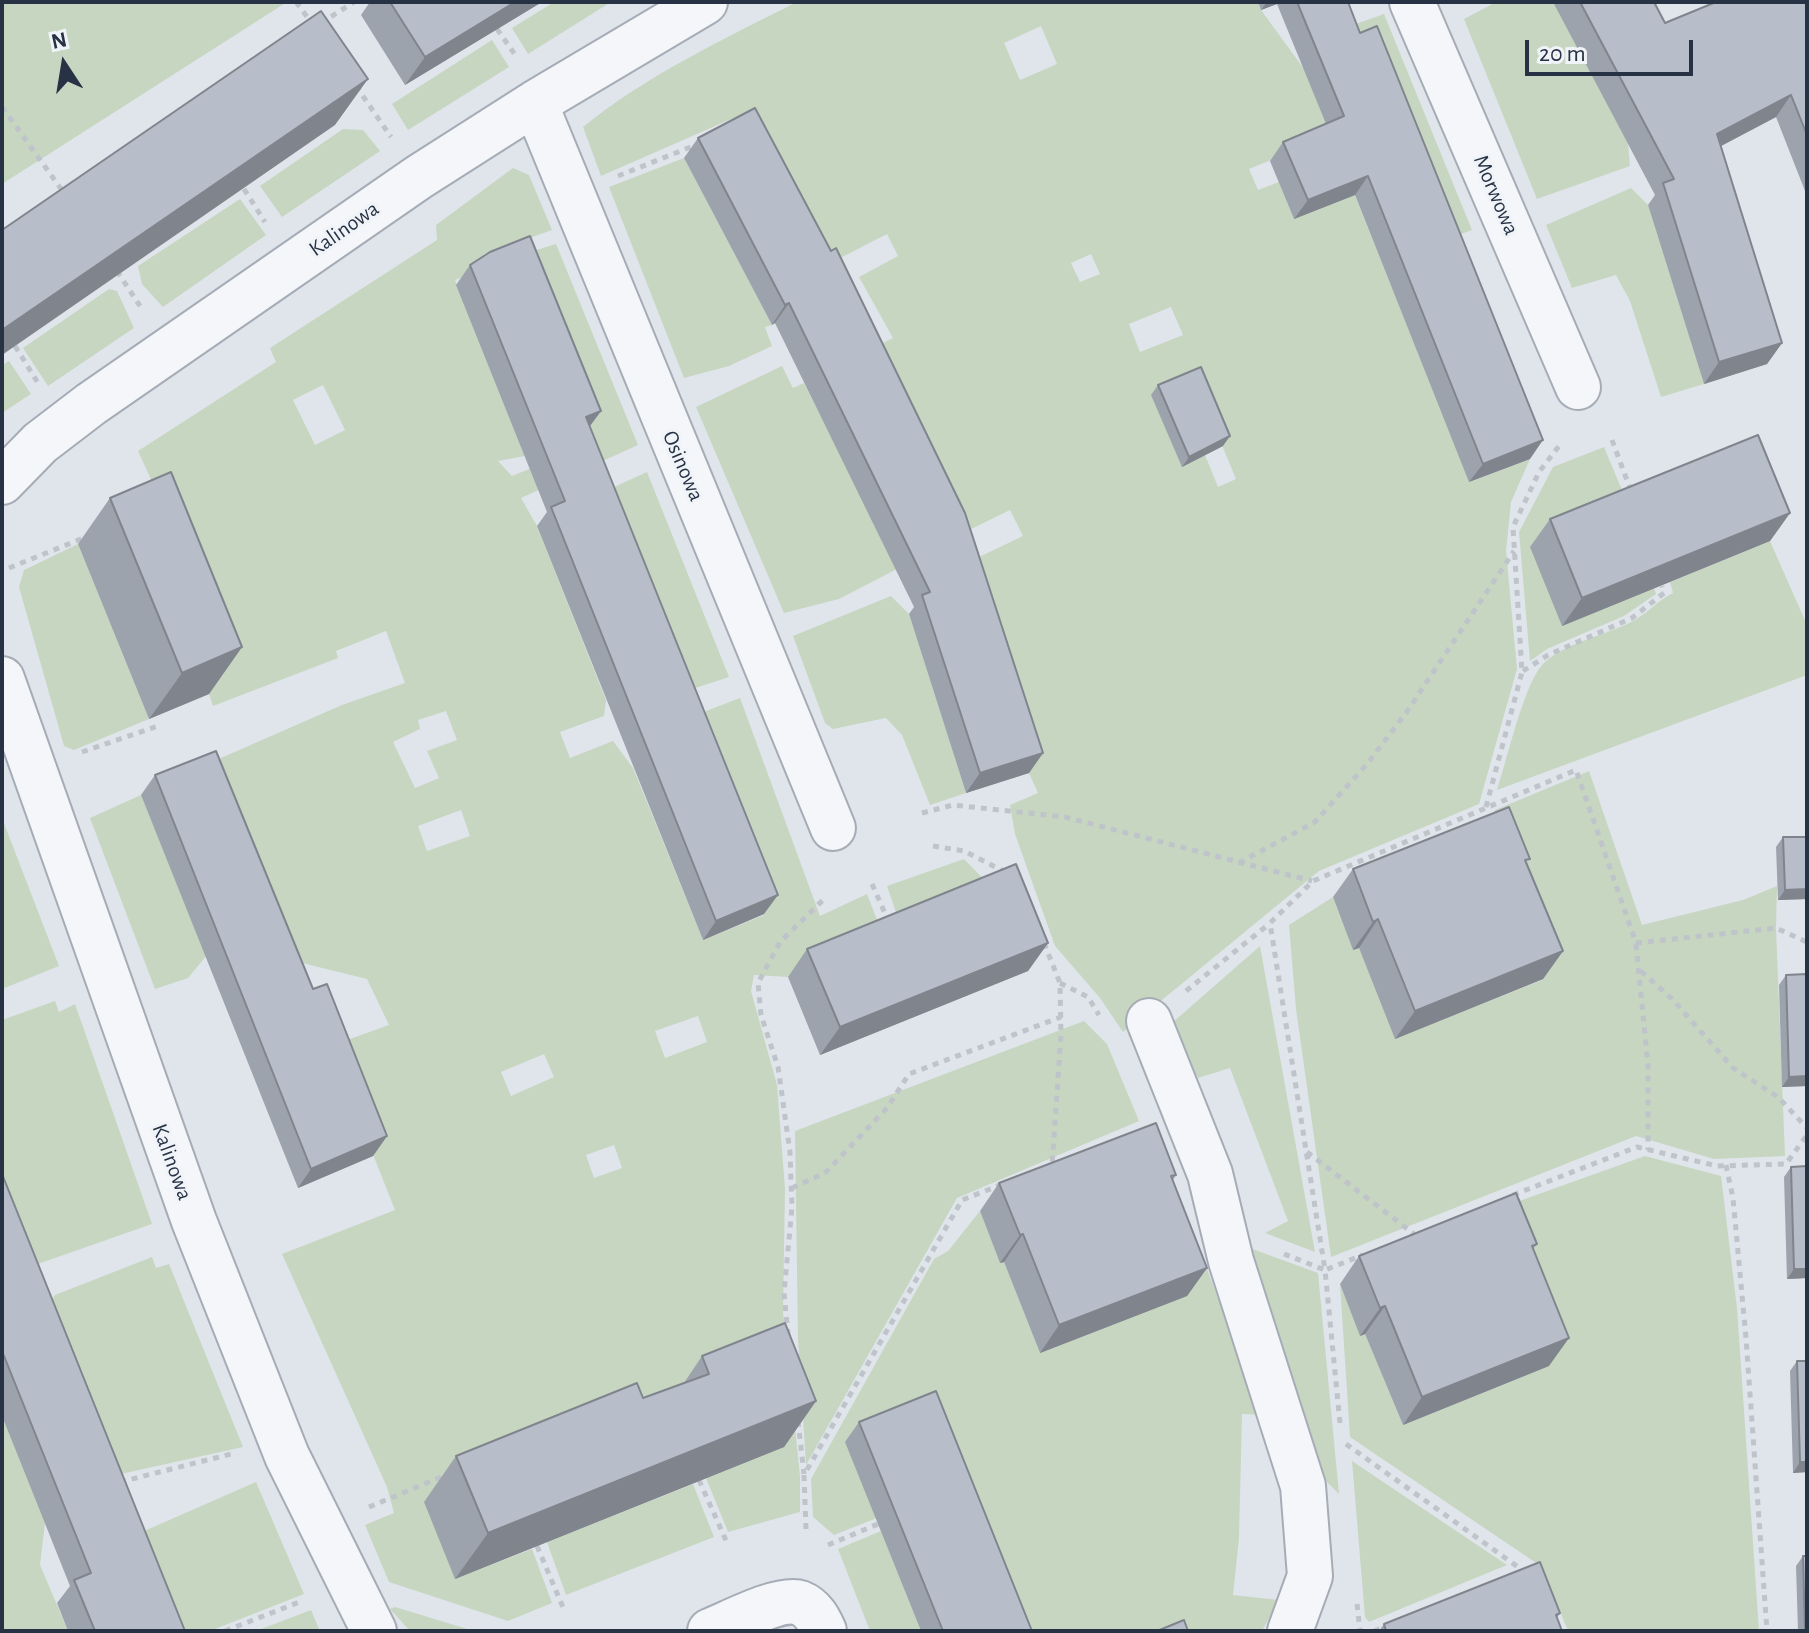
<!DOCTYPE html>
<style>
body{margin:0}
#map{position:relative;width:1809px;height:1633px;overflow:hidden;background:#e0e5eb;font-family:"Alegreya Sans",sans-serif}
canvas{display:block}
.frame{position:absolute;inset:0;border:4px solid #273345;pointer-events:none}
.north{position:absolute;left:24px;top:24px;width:80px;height:80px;-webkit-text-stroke:6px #f0f4f8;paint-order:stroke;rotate:348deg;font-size:22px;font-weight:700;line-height:32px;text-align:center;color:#273345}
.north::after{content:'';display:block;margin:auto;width:28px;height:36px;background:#273345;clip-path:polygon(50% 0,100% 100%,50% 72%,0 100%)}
.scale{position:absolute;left:1525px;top:40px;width:168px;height:36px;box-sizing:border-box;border:4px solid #273345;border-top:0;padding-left:10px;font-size:24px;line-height:28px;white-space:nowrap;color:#273345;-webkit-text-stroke:6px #f0f4f8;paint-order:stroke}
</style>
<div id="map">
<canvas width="1809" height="1633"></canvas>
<div class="frame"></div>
<div class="north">N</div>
<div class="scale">20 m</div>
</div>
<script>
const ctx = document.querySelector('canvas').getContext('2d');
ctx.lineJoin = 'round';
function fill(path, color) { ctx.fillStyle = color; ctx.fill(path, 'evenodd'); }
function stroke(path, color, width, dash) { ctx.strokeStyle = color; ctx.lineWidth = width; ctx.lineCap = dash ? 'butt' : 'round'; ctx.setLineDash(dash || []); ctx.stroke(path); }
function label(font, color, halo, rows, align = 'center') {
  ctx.font = font + ' "Alegreya Sans",sans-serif'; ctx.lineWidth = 6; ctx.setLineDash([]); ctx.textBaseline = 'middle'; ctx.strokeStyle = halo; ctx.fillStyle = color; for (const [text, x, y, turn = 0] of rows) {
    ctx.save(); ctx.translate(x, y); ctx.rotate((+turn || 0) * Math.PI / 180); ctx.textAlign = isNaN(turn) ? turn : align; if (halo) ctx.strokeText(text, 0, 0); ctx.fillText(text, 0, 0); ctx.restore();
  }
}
const green = new Path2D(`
 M2 2H287L2 184Z
 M554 2H611L528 54 512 28Z
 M797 2H1258L1261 10 1304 69 1470 482 1530 459 1511 502 1506 551 1517 669 1479 804 1319 871 1123 1032 1100 998 1055 946 1015 834 1010 805 1038 793 1029 773 975 559 1023 536 1010 510 963 533 863 353 893 338 859 277 898 256 887 234 817 270 738 116 601 176 583 127C647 75 724 39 797 2ZM1041 26 1057 64 1020 80 1004 43ZM1300 148 1294 219 1279 182 1258 190 1249 169ZM1091 254 1100 274 1080 282 1071 263ZM1171 307 1183 335 1140 352 1129 324ZM1194 378 1236 479 1218 487 1205 455 1183 466Z
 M1496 2H1555L1628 144 1630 166 1537 199 1464 19Z
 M1384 14 1472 230 1447 239 1356 24Z
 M492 40 509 67 408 130 392 104Z
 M343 129 363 130 380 151 282 217 260 186Z
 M684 158 772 325 765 327 772 346 729 366 684 378 609 187Z
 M513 168 529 175 552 230 484 254 488 267 455 280 525 456 498 461 512 476 593 443 517 256 556 244 638 445 521 498 537 526 606 700 604 716 560 732 570 758 613 741 633 768 703 940 764 915 695 742 680 721 740 698 820 916 867 894 884 938 788 977 754 975 751 991 777 1085 785 1189 783 1312 800 1476V1512L728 1532 706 1478 455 1579 532 1549 552 1603 508 1621 389 1582 365 1525 394 1513 387 1487 282 1254 395 1210 330 1046 389 1025 367 979 298 962 214 761 342 705 405 683 386 631 336 651 338 658 213 706 209 694 204 594 138 451 276 362 270 348 437 240 436 225ZM323 385 345 430 315 445 293 400ZM446 711 457 740 427 751 439 778 415 788 393 742 420 729 418 720ZM461 810 470 836 427 851 418 826ZM698 1016 707 1042 665 1058 655 1031ZM544 1054 554 1077 511 1096 501 1072ZM614 1145 622 1168 594 1178 586 1155Z
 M1631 188 1648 205 1704 384 1661 397 1630 301 1616 275 1572 288 1546 225Z
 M240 199 266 235 163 307 142 284 138 266Z
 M109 289 117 291 134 328 48 386 23 348Z
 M9 361 31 394 2 413V365Z
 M782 366 793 388 804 383 897 569 839 599 784 613 696 407Z
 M1604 447 1629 507 1656 594 1624 616 1547 649 1530 661 1519 532 1553 467Z
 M647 472 729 677 677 694 612 488Z
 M1770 541 1807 625V675L1497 790C1507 761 1524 682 1544 663 1568 641 1605 636 1633 621 1648 613 1658 600 1673 593L1670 582Z
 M78 544 149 719 74 750 64 746 19 587 24 570Z
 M891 596 909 614 966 793 930 805 902 735 886 718 833 729 825 723 793 636Z
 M1589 771 1642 925 1743 900 1777 886 1776 928 1785 1156 1714 1159 1636 1136 1331 1257 1296 1009 1289 925 1333 897 1353 949 1359 948 1396 1038 1542 980 1490 835 1495 810Z
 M141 795 207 955 188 978 155 989 90 818Z
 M2 818 59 966 2 989Z
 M964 859 996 892 902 930 887 886Z
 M1260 946 1315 1252 1265 1233 1288 1221 1230 1068 1198 1078 1172 1023Z
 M55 1001 59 1012 75 1004 152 1224 35 1265 2 1241V1020Z
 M1084 1021 1107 1044 1139 1121 957 1198 806 1465 798 1340 795 1131Z
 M1158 1139 1262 1415 1242 1414 1239 1538 1233 1595 1279 1600 1262 1631H1010L877 1518 834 1535 813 1517 811 1479 934 1259 948 1251 980 1211 1000 1262H1004L1040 1353Z
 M1645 1156 1721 1176 1737 1308 1759 1631H1568L1542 1567 1350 1437 1340 1284 1360 1335 1365 1334 1403 1425 1549 1366 1508 1205Z
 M1247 1247 1318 1273 1339 1494 1305 1460Z
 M152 1257 156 1268 169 1264 243 1447 98 1479 35 1324 55 1295Z
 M2 1415 45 1523 40 1565 68 1631H2Z
 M1352 1461 1507 1565 1369 1622 1365 1617Z
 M256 1482 304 1594 210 1631H159L126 1539Z
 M693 1484 714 1537 566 1595 547 1542Z
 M881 1531 921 1631H870L838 1549Z
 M395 1607 474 1631H410L390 1609Z
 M311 1610 320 1631H256Z`);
const path = new Path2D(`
 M296 2 311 22
 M321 23 354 2
 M497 29 516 56
 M356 86 391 137
 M2 107 64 193
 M618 176 698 144
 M244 189 265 222
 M117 271 142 309
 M15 346 38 383
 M1612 440 1631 491
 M9 568 86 537
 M1523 671 1548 655 1632 618 1664 593 1662 586
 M82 752 158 726
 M1486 807 1522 672 1513 527 1539 472 1559 446
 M922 813 953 805 1065 817 1312 881
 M933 846 964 851 1005 872
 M1239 863 1315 822 1367 764 1406 713 1514 551
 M872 884 888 920
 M1044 943 1060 983 1061 1034 1052 1166
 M1636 944 1648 1065V1150
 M1641 971 1672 999 1733 1068 1778 1097 1807 1128
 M1060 983 1088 997 1099 1015
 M1186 991 1269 924
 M1307 1152 1414 1234
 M1726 1165 1733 1198 1746 1338 1767 1631
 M792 1188 825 1173 887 1108 909 1074 1061 1017
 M1513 1195 1637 1147 1717 1166 1786 1164 1807 1135
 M1284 1254 1325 1270 1270 923 1313 881 1576 770 1636 943 1776 928 1807 942
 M788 1335 784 1293 792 1207 790 1152 778 1067 761 1015 758 983 780 942 825 898
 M798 1421 804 1474
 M1340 1423 1325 1270 1363 1255
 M1346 1444 1525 1572
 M699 1480 728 1545
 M120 1482 231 1454
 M369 1507 448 1474
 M806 1529 804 1475 962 1200 1003 1184
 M828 1545 878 1524
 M537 1546 565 1612
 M1357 1604 1360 1631
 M225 1631 302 1601
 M1374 1631 1385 1627`);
const minor = new Path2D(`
 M1412 2 1578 387
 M535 103 833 828
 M2 482 40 443 91 404 419 177 535 103 705 2
 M2 679 194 1221 287 1456 374 1631
 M1149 1021 1210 1174 1231 1261 1303 1486 1310 1576 1290 1631
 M710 1631C730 1623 781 1596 800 1603 813 1608 819 1620 824 1631`);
const wall = new Path2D(`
 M370 2H542L405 85 361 15Z
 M1258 2H1348L1530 459 1469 482 1355 195 1294 219 1270 161 1283 142 1326 124 1277 4 1261 10Z
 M1553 2H1654L1665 23 1807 2V196L1776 117 1721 146 1782 343 1767 364 1704 384 1648 205 1655 195Z
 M698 138 1043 753 1029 773 966 793 909 614 914 607 775 323 772 325 684 158Z
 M470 265 601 411 589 427 764 914 703 940 537 526 547 512 456 285Z
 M1158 385 1223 446 1182 467 1151 395Z
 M110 498 242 647 209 694 149 719 78 544Z
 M1790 513 1770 541 1562 626 1530 547 1550 519Z
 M155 775 313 989 387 1136 373 1156 298 1188 141 795Z
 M1783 837H1807V899L1778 900 1776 847Z
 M1527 863 1563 951 1543 979 1395 1039 1359 948 1353 950 1333 897 1353 869Z
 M1048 943 1028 971 820 1055 788 977 807 949Z
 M1807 974V1086L1782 1087 1779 985 1786 975Z
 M1807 1166V1278L1787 1279 1784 1177 1791 1167Z
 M2 1174 185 1631H68L57 1603 70 1586 2 1416Z
 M1176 1175 1173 1180 1207 1268 1187 1296 1040 1353 1004 1262 1000 1263 980 1211 999 1183Z
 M1537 1244 1533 1249 1549 1366 1403 1425 1365 1334 1360 1336 1340 1284 1359 1256Z
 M702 1356 816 1401 784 1447 455 1579 424 1502 456 1456 643 1398 684 1383Z
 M1797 1361H1807V1472L1793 1473 1790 1371Z
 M859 1422 1032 1631H921L845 1442Z
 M1803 1556 1807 1631H1798L1796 1566Z
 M1560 1613 1557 1618 1562 1631H1379L1384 1624Z`);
const shadedWall = new Path2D(`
 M515 2H542L405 85 425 57Z
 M1267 2H1279L1277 4 1261 10Z
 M368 79 335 125 2 355V330Z
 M1791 95 1776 117 1702 156 1717 134Z
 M1368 176 1355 195 1294 219 1308 200Z
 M789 303 775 323 772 325 785 305Z
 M1782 343 1767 364 1704 384 1719 362Z
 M601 411 587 430 586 417Z
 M1230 436 1223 446 1182 467 1189 457Z
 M1543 440 1530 459 1469 482 1483 464Z
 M1790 513 1770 541 1562 626 1582 598Z
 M242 647 209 694 149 719 182 673Z
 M1043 753 1029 773 966 793 980 773Z
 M1807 889V899L1778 900 1785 890Z
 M778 895 764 914 703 940 716 921Z
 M1378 919 1359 948 1353 950 1373 922Z
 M1048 943 1028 971 820 1055 840 1027Z
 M1563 951 1543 979 1395 1039 1415 1011Z
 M1807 1076V1086L1782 1087 1789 1077Z
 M387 1136 373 1156 298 1188 311 1169Z
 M1023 1234 1004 1262 1000 1263 1020 1235Z
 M1207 1268 1187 1296 1040 1353 1059 1325Z
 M1794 1269H1807V1278L1787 1279Z
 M1385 1306 1365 1334 1360 1336 1380 1308Z
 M1569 1338 1549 1366 1403 1425 1422 1397Z
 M816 1401 784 1447 455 1579 488 1533Z
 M1800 1462H1807V1472L1793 1473Z`);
const building = new Path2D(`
 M390 2H515L425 57Z
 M1297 2H1348L1360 33 1377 26 1543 440 1483 464 1368 176 1308 200 1283 142 1344 116Z
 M1580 2H1654L1665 23 1716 2H1807V135L1791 95 1717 134 1782 343 1719 362 1663 183 1674 179Z
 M321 11 368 79 2 330V230Z
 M755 108 831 251 836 248 965 513 1043 753 980 773 922 595 930 592 789 303 785 305 698 138Z
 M530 236 601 411 586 417 778 895 716 921 551 507 565 501 470 265 490 252Z
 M1201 367 1230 436 1189 457 1158 385Z
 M1758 435 1790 513 1582 598 1550 519Z
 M171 472 242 647 182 673 110 498Z
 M216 751 313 989 327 984 387 1136 311 1169 155 775Z
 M1509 807 1530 859 1525 860 1563 951 1415 1011 1378 919 1373 922 1353 869Z
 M1783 837H1807V889L1785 890Z
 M1016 864 1048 943 840 1027 807 949Z
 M1807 974V1076L1789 1077 1786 975Z
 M1156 1123 1176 1175 1171 1176 1207 1268 1059 1325 1023 1234 1020 1235 999 1183Z
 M1807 1166V1269H1794L1791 1167Z
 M2 1174 185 1631H95L74 1580 91 1573 2 1351Z
 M1516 1193 1537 1244 1532 1246 1569 1338 1422 1397 1385 1306 1380 1308 1359 1256Z
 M785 1323 816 1401 488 1533 456 1456 637 1383 643 1398 709 1374 702 1356Z
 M1797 1361H1807V1462H1800Z
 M936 1391 1032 1631H943L859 1422Z
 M1803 1556H1807V1631H1805Z
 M1540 1562 1560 1613 1556 1615 1562 1631H1386L1384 1624Z
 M1184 1620 1188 1631H1157Z`);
const streetNames = [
 ["Morwowa",1496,195,67],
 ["Kalinowa",344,229,-35],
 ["Osinowa",683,466,67],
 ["Kalinowa",172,1162,70]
];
fill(green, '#c7d6c1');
stroke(minor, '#a5acb6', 48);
stroke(path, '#bfc3ca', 5, [6, 6]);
stroke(minor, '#f4f6f9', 44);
fill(wall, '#9da3ad');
fill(shadedWall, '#80858d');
fill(building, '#b7bec9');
stroke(building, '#80858d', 2);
label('22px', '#273345', '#f0f4f8', streetNames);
</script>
